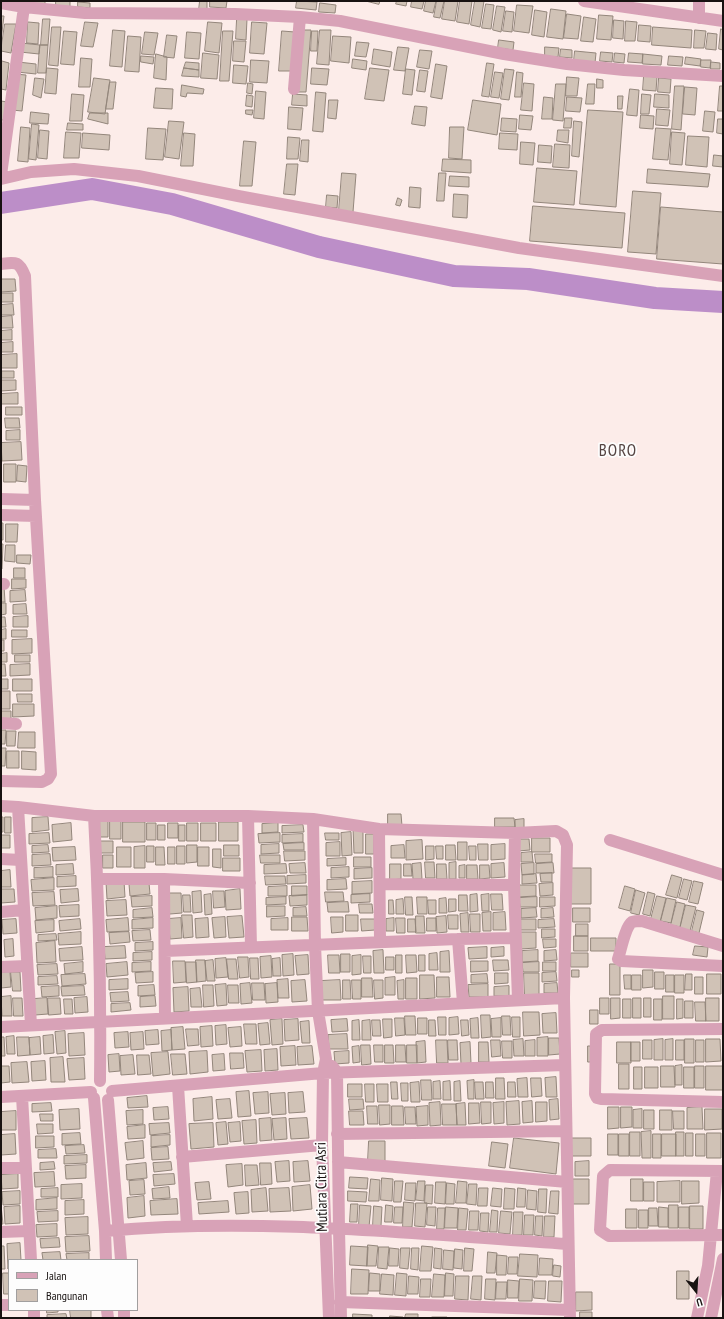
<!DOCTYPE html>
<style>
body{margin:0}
#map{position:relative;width:724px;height:1319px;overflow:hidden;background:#fcece9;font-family:"PT Sans Narrow",sans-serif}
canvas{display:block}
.frame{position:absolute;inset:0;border:2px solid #181211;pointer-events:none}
.legend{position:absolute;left:8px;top:1259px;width:130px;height:52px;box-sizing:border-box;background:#fdfdfd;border:1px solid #a19f9f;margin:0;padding:5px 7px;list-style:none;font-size:12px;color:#181211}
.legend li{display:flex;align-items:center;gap:8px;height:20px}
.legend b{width:20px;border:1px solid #a19f9f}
.north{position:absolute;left:676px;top:1271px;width:40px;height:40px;-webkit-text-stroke:3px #fdfdfd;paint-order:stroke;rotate:163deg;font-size:11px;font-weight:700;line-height:16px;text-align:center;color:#181211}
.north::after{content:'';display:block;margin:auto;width:14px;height:18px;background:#181211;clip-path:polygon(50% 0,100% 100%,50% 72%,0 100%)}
</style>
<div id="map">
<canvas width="724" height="1319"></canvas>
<div class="frame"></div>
<ul class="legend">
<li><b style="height:5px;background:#d8a2b7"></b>Jalan</li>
<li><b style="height:11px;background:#d0c2b6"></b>Bangunan</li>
</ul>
<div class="north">U</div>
</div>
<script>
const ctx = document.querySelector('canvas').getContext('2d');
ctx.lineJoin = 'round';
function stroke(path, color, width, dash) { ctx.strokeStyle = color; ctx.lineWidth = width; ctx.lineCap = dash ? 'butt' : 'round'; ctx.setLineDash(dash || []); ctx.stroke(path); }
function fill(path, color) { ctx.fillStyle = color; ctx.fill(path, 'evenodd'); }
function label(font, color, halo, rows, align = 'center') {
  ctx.font = font + ' "PT Sans Narrow",sans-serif'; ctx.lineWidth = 3.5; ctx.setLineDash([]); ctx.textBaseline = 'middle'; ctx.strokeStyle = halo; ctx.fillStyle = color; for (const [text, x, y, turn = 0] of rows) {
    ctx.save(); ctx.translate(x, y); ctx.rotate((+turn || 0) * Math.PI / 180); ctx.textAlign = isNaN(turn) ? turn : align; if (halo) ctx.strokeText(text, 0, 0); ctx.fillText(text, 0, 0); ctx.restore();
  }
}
const river = new Path2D(`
 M1 203 92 189 172 204 319 247 454 276 528 279 655 298 723 302`);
const building = new Path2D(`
 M28 1H45V6L28 5Z
 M56 1H70V7L56 6Z
 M200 1H207V11L199 10Z
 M210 1H227L226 8 210 7Z
 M297 1 317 2 316 10 296 8Z
 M366 1H380L379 4Z
 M397 1H407L406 6 396 4Z
 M412 1H424L422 9 411 7Z
 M426 1H436L433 13 424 11Z
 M437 1H444L440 18 434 17Z
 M445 1H458L455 21 442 19Z
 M460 1H472L469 24 457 22Z
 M475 1H484L480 27 471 25Z
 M78 2 90 3V8L78 7Z
 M320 3 336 5 335 13 319 12Z
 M486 4 494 5 491 29 482 28Z
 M517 5 533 6 529 33 514 31Z
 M497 6 505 7 501 32 493 30Z
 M551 9 566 11 563 39 547 37Z
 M535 10 547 12 544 37 532 35Z
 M506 11 514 12 512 32 503 31Z
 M567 14 581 16 578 39 564 38Z
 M599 15 613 16 611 40 597 39Z
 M1 16H4L1 40Z
 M584 17 596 19 593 42 581 41Z
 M43 19H50L48 45H41Z
 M237 19H247L246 40 236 39Z
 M614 20 624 21 623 39 613 38Z
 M626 21 637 22 635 41H625Z
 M28 22 39 23 38 44 27 43Z
 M85 22 98 23 93 47 81 46Z
 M208 22 222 23 219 53 205 51Z
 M252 22 267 23 264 54 250 53Z
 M5 24H16L11 53 1 51Z
 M639 25 651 26 650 42 638 41Z
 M52 27H61L58 66 49 65Z
 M653 27 692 30 691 48 652 45Z
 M721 29 723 30V50L719 49Z
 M113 30 125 31 122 67 110 66Z
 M300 30H311L306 92H296Z
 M320 30H331L329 65 317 64Z
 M695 30 706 31 704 48H694Z
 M64 31 77 32 74 65 61 64Z
 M223 31H233L229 81H220Z
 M282 31 295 32 292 71H279Z
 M312 31H318L317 51H311Z
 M145 32 158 33 154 55 142 54Z
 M187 32 201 33 199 59 185 58Z
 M708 33 717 34 716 50 706 49Z
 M167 35 177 36 174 58 164 57Z
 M128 36 141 37 139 72 125 71Z
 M333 36 351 37 349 63 331 61Z
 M499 40 514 42 513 50 498 48Z
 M234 41H246L244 62 233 61Z
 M357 42 369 43 366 57 355 56Z
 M21 43 40 45 39 54 20 52Z
 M40 45H48L46 73H38Z
 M398 47 409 48 405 71 394 70Z
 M545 47 559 48 558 57 545 56Z
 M374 49 392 52 390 67 372 64Z
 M561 49 572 50V58L560 57Z
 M420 50 432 51 429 69 417 67Z
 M575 51 596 53 595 63 574 61Z
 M601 52 613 53 612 62 600 61Z
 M203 53 219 55 217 79 201 78Z
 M615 53 625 54 624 63 614 62Z
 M629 53 643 54 642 63 628 62Z
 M156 54 167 57 166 80 154 78Z
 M643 54 662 56 661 65 643 64Z
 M141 56 154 57 153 64 141 62Z
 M669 56 683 57 682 66 668 65Z
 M686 57 701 59 700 66 685 64Z
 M81 58 92 59 90 87H79Z
 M353 59 367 61 366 70 352 68Z
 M251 60 269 61 267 83 250 82Z
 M701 60H711L710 68 701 67Z
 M2 61 9 63 6 90 1 89Z
 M18 62 36 64V74L17 72Z
 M186 62 199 63V70L184 68Z
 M711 62 720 63V69H711Z
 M487 63 494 64 489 97 482 96Z
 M436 64 447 66 442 99 431 97Z
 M234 65 248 66 246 84 233 83Z
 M47 68 58 69 56 94 45 93Z
 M184 68 199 70V77L182 76Z
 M312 68 329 69 327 85 311 84Z
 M370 68 389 70 384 101 365 99Z
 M406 69 415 70 412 95 403 94Z
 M505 69 514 70 509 100 501 99Z
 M420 70 428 71 425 92 417 91Z
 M495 72 503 73 499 98 491 97Z
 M517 72 523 73 521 97H515Z
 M15 74 26 75 22 111 12 110Z
 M644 76 657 77 656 91 643 90Z
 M567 77 579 78 577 96H566Z
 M35 78 44 79 41 98 33 95Z
 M94 78 110 80 105 114 88 112Z
 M659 78 671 79 670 93 658 92Z
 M597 79 603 80V88H597Z
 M110 82H116L113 109H106Z
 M248 83 253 84 252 94 247 93Z
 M524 83 534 84 532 111 521 110Z
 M556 84H566L563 121 553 120Z
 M588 84H595L594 104H586Z
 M182 85 204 89 203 94 187 93 186 97 181 96Z
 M675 86H684L681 130 672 129Z
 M720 86H723V111H718Z
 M685 87 697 88 695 115 683 114Z
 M156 88 173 89 172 109 154 108Z
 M630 89 639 90 637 116 627 115Z
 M256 91 266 92 264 119 254 118Z
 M316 92 326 93 323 132 313 131Z
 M72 94 84 95 82 121H70Z
 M293 94 307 95V106L292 105Z
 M642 94 651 95 649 114H641Z
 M655 94 669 95V108L654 107Z
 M247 95 253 96 252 107 246 106Z
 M618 96H623L622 109H618Z
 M544 97 553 98 552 119H542Z
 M567 97 582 98 580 112 566 111Z
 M329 100H338L336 119 328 118Z
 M473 100 501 104 497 135 468 130Z
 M1 101 7 102 4 120H1Z
 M415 106 427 107 425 126 412 124Z
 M289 107 303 108 301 130 288 129Z
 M657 109 670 110 668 126 656 125Z
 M246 110H253L252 115 246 114Z
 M588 110 623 112 616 207 580 204Z
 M705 111 715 112 713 132 703 131Z
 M31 112 49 114 48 124 30 123Z
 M90 113H108V124L88 119Z
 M520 115 533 116 531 130 519 129Z
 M641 115 654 116 653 129 640 128Z
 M502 118 517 119 516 132 501 131Z
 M565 118H572L571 128H564Z
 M718 119H723V134L717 133Z
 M169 121 184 122 179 159 165 157Z
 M574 121 582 122 579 157 572 156Z
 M68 123 83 124V130H67Z
 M32 124 39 125 36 160 29 159Z
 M21 127 30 128 28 162 18 161Z
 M450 127H464L462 159 449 158Z
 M148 128 166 129 163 160 146 159Z
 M656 128 671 129 668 160 653 159Z
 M40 130 49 131 47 159 38 158Z
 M558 130H569L568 143 557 141Z
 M66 132 81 133 79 158H64Z
 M672 132 685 133 682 165 670 164Z
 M83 133 110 135 109 150 82 148Z
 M184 133 195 134 193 166H181Z
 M500 133 518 134 517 150 499 149Z
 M688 136 709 137 707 167 686 165Z
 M288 137 300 138 298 159H287Z
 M302 140H309L308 162 300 161Z
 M244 141 256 142 252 186H240Z
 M521 142 535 143 533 165 520 164Z
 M555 144 570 145 569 168 553 167Z
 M539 145 552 146 551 163 538 162Z
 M714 155 723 156V167L713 166Z
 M443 159 471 160V173L442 171Z
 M287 164H298L295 195 284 194Z
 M537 168 577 171 574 205 534 202Z
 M648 169 710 174 708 187 647 183Z
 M342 173 356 174 353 212 339 211Z
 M439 173H446L444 201H437Z
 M450 176 469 177V187L449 186Z
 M410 187 421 188 420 208 409 207Z
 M633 191 661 193 656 254 628 252Z
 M454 194 468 195 467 218 453 217Z
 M327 195 338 196 337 208 326 207Z
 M398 198 402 200 400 206 396 205Z
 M533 206 625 213 622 248 530 241Z
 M661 207 723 212V264L657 259Z
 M1 279H15L16 291 1 292Z
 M1 293H13V302H1Z
 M13 304 14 315H1V305Z
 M12 316 13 328H1V317Z
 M12 330V340H1V331Z
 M13 342V352H1V343Z
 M17 354V368H1V355Z
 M2 371H14V378H2Z
 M1 380H16V390L1 391Z
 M18 393V404H1V394Z
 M6 407H22V415H6Z
 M5 418H19L20 428H6Z
 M20 430V440H6V431Z
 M21 442 22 460 2 461 1 443Z
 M4 464H16V482H4Z
 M18 465 27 466 26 482 17 481Z
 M1 523H3V540H1Z
 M6 524H18L17 542H6Z
 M1 544H3L2 569 1 568Z
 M6 545H15V562L5 561Z
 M17 555H31L30 564 17 563Z
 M14 568H25V578H14Z
 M12 579H26V588L12 589Z
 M1 586H4L5 602H1Z
 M25 590 26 601 10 602V591Z
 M1 603H6V614L1 615Z
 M26 604 27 614H13V605Z
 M28 616V627H13V617Z
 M1 617H5L6 627H1Z
 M6 629V639H1V630Z
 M12 630H27V637H12Z
 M32 639V653L12 654V640Z
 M1 640H4V651H1Z
 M7 653V662H1V654Z
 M15 655H30V662H15Z
 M1 664H5L6 676H1Z
 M30 664V675L10 676V665Z
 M1 679H8V689H1Z
 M13 679H32V691H13Z
 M1 691H10V709H1Z
 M17 694H32V702H18Z
 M13 704H34V716L13 717Z
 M1 711H11V720H1Z
 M1 730H6L5 744H1Z
 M7 731H16L15 746H7Z
 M19 732H35V748H18Z
 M1 748H6L5 766H1Z
 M7 751H19V768H7Z
 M22 751 36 752V770L22 769Z
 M388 814H401L402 826 388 827Z
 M1 817H3V832H1Z
 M5 817H11V833H5Z
 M48 817 49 830 32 832V818Z
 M495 818H514L515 827H495Z
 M524 819V829H515V820Z
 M100 821H108V837H100Z
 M110 821H121V839H110Z
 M123 822H145V842H123Z
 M219 822H238V841H219Z
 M71 823 72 840 53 842 52 825Z
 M147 823H156V840H147Z
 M168 823H178V838H168Z
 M187 823H198V841H187Z
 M201 823H216V841H201Z
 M278 823V832L262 833V824Z
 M158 825H165V840H158Z
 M179 825H185V841H179Z
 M303 825 304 832 282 833V826Z
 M363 827V853H354L353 828Z
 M351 832 352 855 342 856 341 833Z
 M49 833 50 843 29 844V834Z
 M280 833V842L259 843 258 834Z
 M325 833H339V840H326Z
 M303 834V842L282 843V835Z
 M366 834H374V854H366Z
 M1 835H10V848H1Z
 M532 838H550V852H532Z
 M517 839H529L530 850 518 851Z
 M422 840 423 859 406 860V841Z
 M100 841H113V853H100Z
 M340 842V856H326V843Z
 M458 842H467V860H458Z
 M304 843V850H284L283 844Z
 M279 844V853L261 854V845Z
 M478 844H488V860H479Z
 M505 844V859L491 860V845Z
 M48 845 49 852 32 853V846Z
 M187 845H197V862L187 863Z
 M224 845H239V856H224Z
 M404 845 405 858H391V846Z
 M446 845H455L456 860H446Z
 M145 846V868H134V847Z
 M147 846H154V862H147Z
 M177 846H185V864H177Z
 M426 846H434V859L426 860Z
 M436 846H443V859H437Z
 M469 846H476V860H470Z
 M75 847 76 860 53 861 52 848Z
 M117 847H131V867H117Z
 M156 847H164L165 865H156Z
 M168 847H175V864H168Z
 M198 847H209V866H198Z
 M213 849H221V868L213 867Z
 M284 851H305V860L285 861Z
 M532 852 533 862H521V853Z
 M50 854 51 865 32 866V855Z
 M535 854H552V862L536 863Z
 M103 855H113V868H103Z
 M260 855H280V863H261Z
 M354 857H371V867H354Z
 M223 858H240V871H223Z
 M346 858V865L327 866V859Z
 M425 862H434L435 878H426Z
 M456 862V879H449V863Z
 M305 863 306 873H290L289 864Z
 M421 863 422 879H413L412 864Z
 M504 863 505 877 491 878V864Z
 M534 863V874L522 875 521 864Z
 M553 863 554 873H536V864Z
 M73 864 74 874 56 875V865Z
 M286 864 287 873 264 874V865Z
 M390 864H401V879L390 880Z
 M404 864H411L412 876H404Z
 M437 864H446L447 879H437Z
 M465 865V878H459V866Z
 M467 865H477L478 879H467Z
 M480 865H489L490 878 480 879Z
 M53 867V877L34 878V868Z
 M349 867V877L331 878V868Z
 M372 868V878L354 879V869Z
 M571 868H591V904H571Z
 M10 870 11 887H1V871Z
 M552 873V882H541L540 874Z
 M536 874 537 883 522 884V875Z
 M306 875V883L287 884V876Z
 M672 875 682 878 677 898 666 895Z
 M76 876V886L57 887V877Z
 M265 876H285L286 884 266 885Z
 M54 878V890L32 891 31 880Z
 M346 879 347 889 327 890V880Z
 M684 879 692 881 687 900 679 898Z
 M124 881 125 897 107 899 106 882Z
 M372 881V893L352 894V882Z
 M694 881 703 883 698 904 689 902Z
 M149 883 150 894 130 896 129 884Z
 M553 883V895L540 896 539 884Z
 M518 885H536V896L518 897Z
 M287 886V896H268V887Z
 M292 886H307V895L292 896Z
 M625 886 635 889 630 911 619 908Z
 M1 889H14L15 902 1 903Z
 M78 889 79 901 61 903 60 890Z
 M240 889 241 909 226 910 225 891Z
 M636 890 645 893 639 915 631 913Z
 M201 891 202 912 193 913 192 892Z
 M213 891H224L225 907 214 908Z
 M54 892 55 905 33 906 32 893Z
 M325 892H343L344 901 326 902Z
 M648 892 655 894 650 916 643 914Z
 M169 893H181L182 913 170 914Z
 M211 894 212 914 205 915 204 895Z
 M370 894V902L351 903V895Z
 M477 894 478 911 470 912V895Z
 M489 894V911H482L481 895Z
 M491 894H502L503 910H492Z
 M183 895H190L191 912H184Z
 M307 895V905L290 906 289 896Z
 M459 895H467L468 911H459Z
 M152 896V906L132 907 131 897Z
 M657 896 666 898 660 922 651 919Z
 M286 897V904L266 905V898Z
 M405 897H412L413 915H406Z
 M417 897H427V914H418Z
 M537 897V907H520L519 898Z
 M540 897H555V906L540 907Z
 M446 898 447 913H439V899Z
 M667 898 676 900 671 923 661 921Z
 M403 899 404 914H396V900Z
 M449 899H456V911L449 912Z
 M126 900 127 915 107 916 106 901Z
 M389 900H393L394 914H389Z
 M428 900H436V914H429Z
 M348 902 349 912H328L327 903Z
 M677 902 685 904 680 927 671 925Z
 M359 904H372L373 913H360Z
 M79 905V916L60 917 59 906Z
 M686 905 696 907 690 931 680 929Z
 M57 906V918L36 920 35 908Z
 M267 906H285V916L267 917Z
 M306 907 307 916H293V908Z
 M152 908 153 917 133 918V910Z
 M536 908 537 917 521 918V909Z
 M553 908 554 917 541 918V909Z
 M573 908H590V922H573Z
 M697 910 704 912 699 933 692 931Z
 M491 912V931H483L482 913Z
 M505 912 506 930H493V913Z
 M468 913 469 932H461L460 914Z
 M470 914H480V932H471Z
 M182 915H192L193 937 184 938Z
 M346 915H358V931H346Z
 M448 915H458V929H449Z
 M242 916 244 937 229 938 227 917Z
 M416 916H424L425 933H416Z
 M446 916 447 932 437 933 436 917Z
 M225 917 226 937 214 938 212 918Z
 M292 917H307L308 931H292Z
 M331 917H343V932L332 933Z
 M128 918 129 931 107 932 106 920Z
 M153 918V928L132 929V920Z
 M181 918 182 938 170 939 168 919Z
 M208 918 209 937 196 938 195 919Z
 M288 918V930H271V919Z
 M394 918V931H386V919Z
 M396 918H405V933H397Z
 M427 918H436V931H427Z
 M16 919 17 933 3 934 2 920Z
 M80 919 81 929 60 931 59 921Z
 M361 919H375V930L362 931Z
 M408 919H415L416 932H408Z
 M521 919H536V930H521Z
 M554 919 555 927 538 928V920Z
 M54 920V931L36 933 35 921Z
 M576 924H588V936H576Z
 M542 929H555V937L542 938Z
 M150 930 151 940 133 941 132 931Z
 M81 932V944L59 945 58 934Z
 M129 932 130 942 110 944 109 933Z
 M520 932H536V948L521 949Z
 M56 934 57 940 38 941V935Z
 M574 936H588V951H574Z
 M591 938H616V951H591Z
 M13 939 14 956 5 957 4 940Z
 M543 939H556V947L544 948Z
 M55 941 56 962 37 963 36 943Z
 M153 942V950L135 951V943Z
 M125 946 126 958 105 959 104 947Z
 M695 946 708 947 707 957 693 955Z
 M82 947 83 960 60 961 59 949Z
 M487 947V958L469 959 468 948Z
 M504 947V956L491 957V948Z
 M383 950 384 973H374L373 951Z
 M538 950V961L522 962V951Z
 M556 950 557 960 544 961V951Z
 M449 951 450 972H440V952Z
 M152 952V960L133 961V953Z
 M437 953 438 970H429V954Z
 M571 953H588V967H571Z
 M293 954 294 975 283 976 282 955Z
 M341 954H350V972H341Z
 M308 955 309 974 297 975 295 956Z
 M328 955H339L340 973H329Z
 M361 955V974L352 975V956Z
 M396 955H402V973H396Z
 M406 955H416L417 972 407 973Z
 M419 955H425V971H419Z
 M271 956 272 977 261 978 260 957Z
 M363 956H371V973H364Z
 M238 957H248L249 977 240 978Z
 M386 957H394V970H386Z
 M226 958 228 977 216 978 215 959Z
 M250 958H258L259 979H251Z
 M280 958 281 976H273L272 959Z
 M227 959H236L238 979H229Z
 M196 960H205L206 981 197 982Z
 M213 960 215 981H207L205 961Z
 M493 960H508L509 970 494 971Z
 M173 961H185L186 982 174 983Z
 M471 961H488V971L471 972Z
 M83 962V972L65 974 64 964Z
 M127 962 128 975 107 977 106 964Z
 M151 962V971L132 972V963Z
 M186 962H196L197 982 187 983Z
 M539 962V972H523L522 963Z
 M543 962H556V971H543Z
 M57 964 58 974 38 975 37 965Z
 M610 964H620V995H610Z
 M572 970H579V977H572Z
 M643 970H653V987L643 988Z
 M10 972 11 987 1 988V973Z
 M11 972H20L21 991H13Z
 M153 972V982L136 983 135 973Z
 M556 972 557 981 542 982V973Z
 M655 972H664V989H655Z
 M495 973H508V983L495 984Z
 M524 973H539V997L525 998Z
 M85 974 86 984 62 986 61 975Z
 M487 974 488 983H471V975Z
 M686 974H692V990H685Z
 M707 974H721V994H707Z
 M420 975H434L435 998 420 999Z
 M624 975H631V989H625Z
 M632 975H641V990H632Z
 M666 975H674V992H666Z
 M675 975H684V993H675Z
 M57 976 58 984 38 985V977Z
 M395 977V995H385V978Z
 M437 977H449L450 997H437Z
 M695 977H703V994H695Z
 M362 978H372L373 997H362Z
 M406 978H417V999H406Z
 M128 979V989L109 990V980Z
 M288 979 289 998H278L277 980Z
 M305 980 307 1001 292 1002 291 981Z
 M340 980 341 1000H322L321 981Z
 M343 980H350L351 999H343Z
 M352 980H361V999H353Z
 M374 980H383V998L375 999Z
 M404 980V999H398L397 981Z
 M250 983 252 1003 241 1004 240 984Z
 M252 983H264L265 1000H253Z
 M277 983 278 1002 266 1003 265 984Z
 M557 983 558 993H544V984Z
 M226 984 227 1005 217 1006 215 985Z
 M488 984V997H469L468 985Z
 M154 985 155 995 138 996V986Z
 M203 985H213L214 1006 204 1007Z
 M228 985H238L239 1003H229Z
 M59 986V996L42 997 41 987Z
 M84 986 85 995 62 996 61 987Z
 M509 986V996H494V987Z
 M188 987 189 1011 174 1012 173 988Z
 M200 988 202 1007H191L190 989Z
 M128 992 129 1001 111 1002 110 993Z
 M11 996 12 1016H2L1 997Z
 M155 996 156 1006 140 1007V997Z
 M663 996H674V1019H663Z
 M87 997 88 1012 75 1013 74 998Z
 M13 998H22L23 1016H14Z
 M47 998 48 1014 35 1015 34 999Z
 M48 998H60L61 1014 49 1015Z
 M600 998H609V1014H600Z
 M611 998H620V1018L611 1019Z
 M633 998H641V1018H633Z
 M644 998H651V1017H644Z
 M706 998H719V1021H706Z
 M64 999H72L73 1014H65Z
 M623 999H631V1018H623Z
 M654 999H662V1020H654Z
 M677 999H683V1018L677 1019Z
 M685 1001H693V1018H685Z
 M695 1002H705L706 1021H696Z
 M130 1003 131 1010 111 1012V1004Z
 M590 1010H598V1024H590Z
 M523 1012H539L540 1035 524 1036Z
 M556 1013 557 1033H543L542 1014Z
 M481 1015H490L491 1037 482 1038Z
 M405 1016H415L416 1035H406Z
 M502 1016H510L511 1035H503Z
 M438 1017H446V1035H439Z
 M458 1017 459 1034 449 1035V1018Z
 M512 1017H520V1037H513Z
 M395 1018H404L405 1035 396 1036Z
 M418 1018H427V1034H418Z
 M478 1018 479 1038H471L470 1019Z
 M501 1018V1037H492L491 1019Z
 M282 1019 283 1044 272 1045 270 1020Z
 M298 1019 299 1040 285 1041 284 1020Z
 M347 1019 348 1031 332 1032 331 1020Z
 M383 1019H392V1037L384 1038Z
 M359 1020 360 1040H352V1021Z
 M370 1020 371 1040H362V1021Z
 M372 1020H380L381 1036H373Z
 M429 1020H435L436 1036H429Z
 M461 1020H468L469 1035 462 1036Z
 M309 1021 310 1043H302L300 1022Z
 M268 1023 270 1044 260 1045 258 1024Z
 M244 1024H256L257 1044H246Z
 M226 1025 227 1044 216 1045 215 1026Z
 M212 1026 213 1046 201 1047 200 1027Z
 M183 1027 185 1049 172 1050 171 1028Z
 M241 1027 242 1046 230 1047 228 1028Z
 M186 1029H198L199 1045 188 1046Z
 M158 1030 159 1044 146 1045 145 1031Z
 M171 1030 172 1050 162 1051 161 1031Z
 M65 1031 66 1053 57 1054 55 1032Z
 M128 1032 129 1047 115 1048 114 1033Z
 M143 1032 144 1049 131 1050 130 1033Z
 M84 1033 85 1055 69 1056 68 1034Z
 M347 1034 348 1049H329L328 1035Z
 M53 1035 54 1053 44 1054 43 1036Z
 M14 1036 15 1054H7L6 1037Z
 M1 1037H4L5 1056H1Z
 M17 1037H29L30 1055 18 1056Z
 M40 1037 41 1054 30 1055 29 1038Z
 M548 1037V1056H537V1038Z
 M549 1038H559L560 1054 549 1055Z
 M523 1039 524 1056H514L513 1040Z
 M663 1039V1060H654V1040Z
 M673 1039V1060H665V1040Z
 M685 1039H694V1063H685Z
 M706 1039H720L721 1061 706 1062Z
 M436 1040H447L448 1063H437Z
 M448 1040H457L458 1060H449Z
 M491 1040H500L501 1056 492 1057Z
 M535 1040V1056H525V1041Z
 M643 1040H652V1059H643Z
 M676 1040H684V1060H676Z
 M696 1040H704V1062H696Z
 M425 1041 426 1062 417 1063 416 1042Z
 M502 1041H512V1058H503Z
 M470 1042 471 1063 461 1064 460 1043Z
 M479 1042H488L489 1062H479Z
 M617 1042H631V1063H617Z
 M631 1042H640V1061H631Z
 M361 1045H370L371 1064 362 1065Z
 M374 1045H383V1062H375Z
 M385 1045H393L394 1063H385Z
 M396 1045H405L406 1062H396Z
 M407 1045H417V1063H407Z
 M295 1046 296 1065 281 1066 280 1047Z
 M312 1046 314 1064 298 1065 297 1047Z
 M359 1046 360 1062 353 1063 352 1047Z
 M588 1046H594V1062H588Z
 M277 1049 278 1070 265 1071 264 1050Z
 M261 1050 262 1071 247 1072 245 1051Z
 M207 1051 208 1072 190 1074 189 1052Z
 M349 1051V1063L335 1064 334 1052Z
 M168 1052 170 1074 153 1076 151 1053Z
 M230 1053H243L244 1068 231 1069Z
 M119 1054 120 1071 109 1072 108 1055Z
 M171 1054H185L187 1074 173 1075Z
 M224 1054 225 1070 213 1071 212 1055Z
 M133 1055 135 1074 121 1075 120 1056Z
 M137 1055H149L151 1074 138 1075Z
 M63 1057 65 1082H51L50 1058Z
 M84 1058 85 1079 69 1080 67 1059Z
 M45 1061 46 1080 32 1081 31 1062Z
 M27 1062 29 1082 12 1083 11 1063Z
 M619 1064H629V1089H619Z
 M682 1065V1085H675V1066Z
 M1 1066H9L10 1082 1 1083Z
 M661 1066H674L675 1087H661Z
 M695 1066H704V1088H695Z
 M706 1066H723V1090H706Z
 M634 1067H642V1089H634Z
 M645 1067H658V1088H645Z
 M684 1067H694V1088H684Z
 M556 1077 557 1097H546L545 1078Z
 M496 1078H504L505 1099H496Z
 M527 1078 528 1097H518L517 1079Z
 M531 1078H541L542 1096 532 1097Z
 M421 1080H431L432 1100H422Z
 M474 1080V1099H468L467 1081Z
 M440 1081 441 1099H433V1082Z
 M450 1081 451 1100H443V1082Z
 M460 1081 461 1101H454V1082Z
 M391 1082H397L398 1099H392Z
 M419 1082 420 1102H411L410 1083Z
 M475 1082H483L484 1099H476Z
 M486 1082H493L494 1098H486Z
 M508 1082H515L516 1097H508Z
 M401 1083H408V1101H402Z
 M348 1084H362V1097H348Z
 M365 1084H374V1102H366Z
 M377 1084H388V1102H378Z
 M249 1091 251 1116 238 1117 236 1092Z
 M268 1092 269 1113 255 1114 253 1093Z
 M303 1092 305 1112 289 1113 288 1093Z
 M285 1093 286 1114 272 1115 270 1094Z
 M147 1096 148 1107 128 1108 127 1098Z
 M212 1097 213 1119 194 1121 193 1099Z
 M230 1099 232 1118 218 1119 216 1100Z
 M349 1099H363L364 1109 350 1110Z
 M558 1099 559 1119 550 1120 549 1100Z
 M519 1101 520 1124 507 1125 506 1102Z
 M532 1101 533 1122 523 1123 522 1102Z
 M440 1102 441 1125 430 1126 429 1103Z
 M481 1102H491V1123L482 1124Z
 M504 1102V1123L494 1124 493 1103Z
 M536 1102H547V1121L536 1122Z
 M51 1103 52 1111 32 1112V1104Z
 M465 1103 466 1125H457L456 1104Z
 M469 1103H479L480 1123 469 1124Z
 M442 1104H456L457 1125H443Z
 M379 1105H390V1124L380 1125Z
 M367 1106H377L378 1124H368Z
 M392 1106H403L404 1125H392Z
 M428 1106V1125L417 1126 416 1107Z
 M168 1107 169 1119 154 1120 153 1108Z
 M405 1107H415L416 1124H406Z
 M608 1107H619V1128L608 1129Z
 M621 1107H632V1127L621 1128Z
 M702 1107 703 1129H687V1108Z
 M79 1109 80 1129 60 1130 59 1110Z
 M642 1109V1128H633V1110Z
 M705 1109H722V1129L705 1130Z
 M143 1110V1124L127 1125 126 1111Z
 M644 1110H654V1129H644Z
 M660 1110H672V1130H660Z
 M16 1111V1130H1V1112Z
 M349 1111H363L364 1125H350Z
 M673 1111H684V1129H674Z
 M40 1114H53V1121H41Z
 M271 1118 272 1140 260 1141 259 1119Z
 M286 1118 287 1139 274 1140 272 1119Z
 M307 1118 309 1138 291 1139 289 1119Z
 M256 1120 257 1143 244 1144 242 1121Z
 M226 1122 228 1144 218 1145 216 1123Z
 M240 1122 241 1141 230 1142 228 1123Z
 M169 1123 170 1133 150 1135 149 1124Z
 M213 1123 214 1147 191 1149 189 1124Z
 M37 1124H53V1133L38 1134Z
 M145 1125V1138L128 1139 127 1127Z
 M651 1131V1158H642L641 1132Z
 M630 1132H640V1156H630Z
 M676 1132H684V1156H676Z
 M80 1133 81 1144 62 1145V1134Z
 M686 1133H693V1156H686Z
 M707 1133H721V1158H707Z
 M15 1134 16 1154 1 1155V1135Z
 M608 1134H618V1155H608Z
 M619 1134H629V1156H619Z
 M653 1134H661V1158H653Z
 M662 1134H676V1156H662Z
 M696 1134H705V1156H696Z
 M170 1135V1145L151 1147V1136Z
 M36 1136H54V1147L36 1148Z
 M514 1138 559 1143 556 1174 510 1168Z
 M571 1138H591V1156H571Z
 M143 1141 144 1158 127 1160 125 1143Z
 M369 1141H385V1162L368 1161Z
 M492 1142 508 1144 505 1168 489 1166Z
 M84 1145 85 1153 66 1154 65 1146Z
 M168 1147 169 1159 152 1160 151 1148Z
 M56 1149 57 1158H38V1150Z
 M87 1155V1163L64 1164V1156Z
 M289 1161 290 1181 277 1182 275 1162Z
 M308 1161 310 1181 294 1182 293 1162Z
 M589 1161V1176H575V1162Z
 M54 1162 55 1169 40 1170V1163Z
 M171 1162 172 1170 154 1172 153 1163Z
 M146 1163 147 1178 127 1180 126 1165Z
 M260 1163H271L272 1184 261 1185Z
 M242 1164 243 1185 228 1187 226 1165Z
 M86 1165V1178L66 1179 65 1166Z
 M245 1165H257L259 1185 246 1186Z
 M54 1172 55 1186 35 1187 34 1173Z
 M18 1174V1188L2 1189 1 1175Z
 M174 1174 175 1184 154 1186 153 1175Z
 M350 1177 368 1178 367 1189 349 1188Z
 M382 1178 393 1179 392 1201 381 1200Z
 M371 1179 380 1180 379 1201H369Z
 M573 1179H589V1204H573Z
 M631 1179H643V1201H631Z
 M144 1180 145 1194 130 1195 129 1181Z
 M395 1181H403L401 1202H394Z
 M418 1181H425L424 1201 416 1200Z
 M458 1181 467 1182 466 1203H456Z
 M680 1181V1202H657V1182Z
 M682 1181H699V1203L682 1204Z
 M209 1182 211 1199 197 1200 195 1183Z
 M436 1182H446L445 1204 435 1203Z
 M644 1182H654V1201H644Z
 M406 1183H416L415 1201 405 1200Z
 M447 1183 455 1184 454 1204H446Z
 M82 1184V1198L61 1199V1185Z
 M469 1184H477L476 1205 467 1204Z
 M310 1185 312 1209 293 1211 292 1187Z
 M426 1185H433L432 1204 425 1203Z
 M169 1187 170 1198 153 1199 152 1189Z
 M58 1188V1197H41V1189Z
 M266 1188 268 1211 252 1212 251 1190Z
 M289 1188 291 1211 270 1212 269 1189Z
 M479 1188H488L487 1206H478Z
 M493 1188 502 1189 501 1207 491 1206Z
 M505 1188 515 1189 514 1209H504Z
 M518 1188 526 1189 525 1207H517Z
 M539 1189H547L546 1213 538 1212Z
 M528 1190 537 1191 536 1210 527 1209Z
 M20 1191V1204L3 1205 2 1192Z
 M348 1191 367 1192 366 1202 348 1201Z
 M551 1191H559L558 1214 549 1213Z
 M248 1192 249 1213 236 1214 234 1193Z
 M144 1196 145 1216 128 1218 127 1198Z
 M57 1198V1209L36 1210V1200Z
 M177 1199 178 1214 151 1215 150 1201Z
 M84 1200V1214L65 1215V1201Z
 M228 1201 229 1212 199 1214 198 1203Z
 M404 1202 414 1203 412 1227H403Z
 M416 1203H427L425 1227 415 1226Z
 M351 1204H358L357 1222H350Z
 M1 1205 3 1224H1Z
 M360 1205 371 1206 369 1227 359 1226Z
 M386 1205 393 1206 392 1222H385Z
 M669 1205H678V1228H669Z
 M20 1206V1223L5 1224 4 1207Z
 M374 1206 382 1207 381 1226H373Z
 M690 1206H703V1229H690Z
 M395 1207H403L402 1223H394Z
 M428 1207H436L435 1226 427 1225Z
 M446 1207 458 1208 457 1228H445Z
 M659 1207 668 1208V1227H659Z
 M679 1207H689V1228H679Z
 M438 1208H445L444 1229H437Z
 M459 1208 468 1209 466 1230H458Z
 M649 1208H657L658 1226H649Z
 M626 1209H637V1228H626Z
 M492 1210 498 1211 497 1232H490Z
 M639 1210H648V1228H639Z
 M58 1211V1221L38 1222 37 1212Z
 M470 1211H479L478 1230H469Z
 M501 1211 512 1212 510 1234 499 1233Z
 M514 1212H523L522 1235H513Z
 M481 1213H489L488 1232 480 1231Z
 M525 1215H534L533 1235H524Z
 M536 1216H543L542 1236 535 1235Z
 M545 1216H555L554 1237H544Z
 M88 1217V1234L66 1235 65 1218Z
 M57 1224V1236L37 1237 36 1225Z
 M89 1236 90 1251 66 1252 65 1237Z
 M59 1238 60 1247 41 1248 40 1239Z
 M20 1243 21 1260H9L8 1269 7 1244Z
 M368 1245 378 1246 376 1266H367Z
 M1 1246H4L5 1269H1Z
 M351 1246 368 1247 367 1266 350 1265Z
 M422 1246 433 1247 431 1271H420Z
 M379 1247H389L387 1269 378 1268Z
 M390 1248 399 1249 398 1266H389Z
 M401 1248H410L408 1269 400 1268Z
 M412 1248H419L418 1270 411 1269Z
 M435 1248 442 1249 441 1269 434 1268Z
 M465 1248 474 1249 472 1271H464Z
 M455 1249 463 1250 462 1269 454 1268Z
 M444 1250 454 1251 453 1270 443 1269Z
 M60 1252 61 1260H43L42 1253Z
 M488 1252 497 1253 495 1273H487Z
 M89 1253V1260H67L66 1254Z
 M520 1254 538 1255 537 1277 518 1276Z
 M497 1255 507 1256 506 1275H497Z
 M509 1257H518L517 1274H508Z
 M540 1258 553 1259 552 1275H539Z
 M554 1265 561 1266 560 1277 553 1276Z
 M352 1269 369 1270 368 1294H351Z
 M677 1271H689V1299H677Z
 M3 1273H9V1294H4Z
 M370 1273 380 1274V1291H369Z
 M397 1273 407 1274 406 1296 395 1295Z
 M446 1273 454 1274 453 1296H445Z
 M382 1274 394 1275 393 1295 380 1294Z
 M434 1274 445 1275 444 1297H432Z
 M409 1276 419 1277 418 1294H408Z
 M456 1276H469L468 1300 455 1299Z
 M473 1276H482L481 1300 471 1299Z
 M421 1279H431L430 1297H420Z
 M486 1279H496L495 1300 485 1299Z
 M520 1279 533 1280 532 1301H519Z
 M508 1280 519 1281 518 1298H508Z
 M535 1281H546L545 1299 534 1298Z
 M549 1281H562L561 1302 548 1301Z
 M497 1282H507L506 1299H496Z
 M576 1292H592V1310L576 1311Z
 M47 1310H58V1312L47 1313Z
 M70 1310H91V1318H71Z
 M580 1312H592V1318H580Z
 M66 1314 67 1318H47V1315Z
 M353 1314 372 1315V1318H353Z
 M406 1314H418V1318H405Z
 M390 1316 403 1317V1318H390Z
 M432 1317H447V1318H432Z`);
const minor = new Path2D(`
 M584 1 723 21
 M1 3 24 7 85 13 235 14 300 17 340 21 504 54 567 64 624 70 723 76
 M699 18V1
 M294 89 300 17
 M1 175 24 7
 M1 179 31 172 74 169 138 176 238 196 519 248 723 276
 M1 264C16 262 19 261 25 276L35 500 51 774 48 779 42 782 1 781
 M1 499 35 500
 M1 515 36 516
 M1 584H4
 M1 723 16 724
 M1 806 18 807 94 816H248L313 819 379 829 515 833 556 831 563 835 567 845 564 998 570 1318
 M18 807 31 1025
 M94 816C99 904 101 993 100 1081
 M248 816 251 947
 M313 819 315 945 318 1011 326 1059 323 1073 322 1145 329 1318
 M379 829 380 942
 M515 833 514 885 518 1000
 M610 840 723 875
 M1 859 21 860
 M97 879H164L250 883
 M164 879 165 1018
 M380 884 514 885
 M1 912 24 910
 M458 939 463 1003
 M723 946 642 921C638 921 635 921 632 922 625 927 621 950 618 959L621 961 723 966
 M165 951 458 939 515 938
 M1 967 27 966
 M1 1027 564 998
 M723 1029 602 1030 596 1034 595 1094 597 1098 601 1099 723 1102
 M332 1066 337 1072 339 1229 341 1318
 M178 1086 187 1226
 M112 1091 323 1073 565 1065
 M22 1096 31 1260
 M1 1097 91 1092
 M94 1098 105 1231 106 1260
 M108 1100 121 1260
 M337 1134 566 1131
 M182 1157 322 1145
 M338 1162 567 1182
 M1 1168H26
 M723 1171 610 1170 603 1176 600 1230 609 1236 723 1235
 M105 1231C259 1217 415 1234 568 1244
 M1 1232 29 1231
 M340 1302 570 1310
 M1 1305H9
 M34 1310V1318
 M107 1310 108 1318
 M124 1310V1318
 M697 1318 708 1266 717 1171
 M711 1318 723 1259`);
const streetNames = [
 ["Mutiara Citra Asri",322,1187,-91]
];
const quarterNames = [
 ["BORO",618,451]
];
stroke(river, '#bc8ec8', 22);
fill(building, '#d0c2b6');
stroke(building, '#93867b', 1);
stroke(minor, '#d8a2b7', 12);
label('15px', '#181211', '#fdfdfd', streetNames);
ctx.letterSpacing = '1px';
label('17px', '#554442', '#fdfdfd', quarterNames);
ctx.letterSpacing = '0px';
</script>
